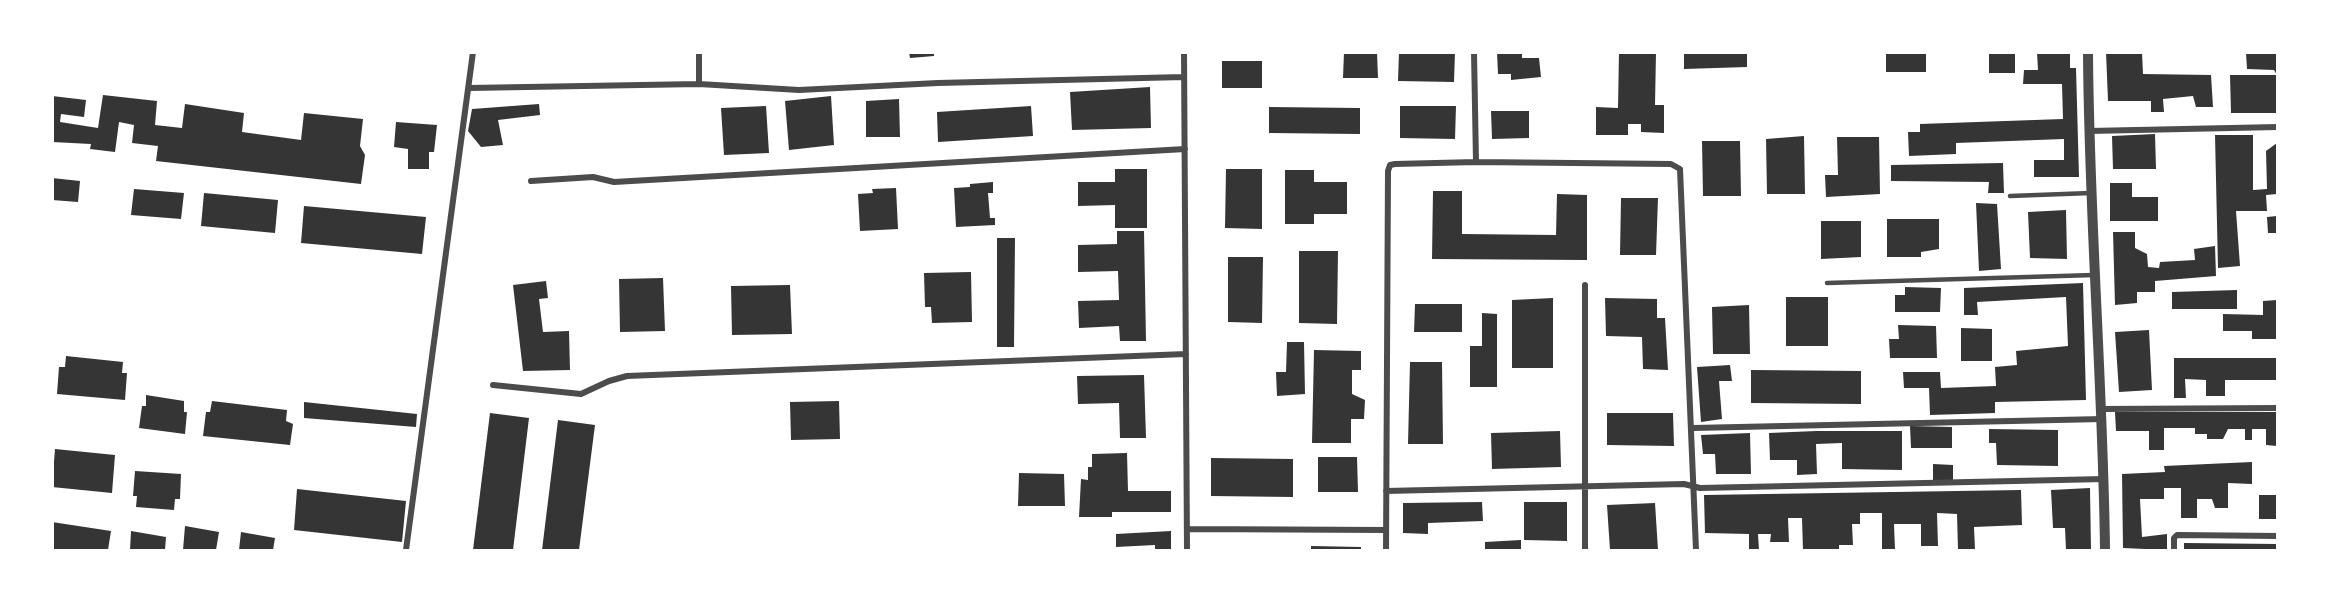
<!DOCTYPE html>
<style>
body{margin:0}
#map{position:relative;width:2330px;height:603px;overflow:hidden;background:#fff;font-family:Figtree,sans-serif}
canvas{display:block}
.frame{position:absolute;inset:0;border:54px solid #fff;pointer-events:none}
</style>
<div id="map">
<canvas width="2330" height="603"></canvas>
<div class="frame"></div>
</div>
<script>
const ctx = document.querySelector('canvas').getContext('2d');
ctx.lineJoin = 'round';
function fill(path, color) { ctx.fillStyle = color; ctx.fill(path, 'evenodd'); }
function stroke(path, color, width, dash) { ctx.strokeStyle = color; ctx.lineWidth = width; ctx.lineCap = dash ? 'butt' : 'round'; ctx.setLineDash(dash || []); ctx.stroke(path); }
const building = new Path2D(`
 M909 52H934V56L910 58Z
 M1344 52H1377L1378 78H1343Z
 M1399 52H1455L1454 82 1398 81Z
 M1497 52H1522V58H1539L1541 77 1511 80V74H1498Z
 M1619 52H1656L1655 105H1664V133L1641 132V124H1628V135H1596V107L1618 108Z
 M1684 52H1747V67L1684 69Z
 M1886 52H1926V72H1886Z
 M1989 52H2015V73H1989Z
 M2037 52H2070V68H2076L2079 177H2034V160H2064V139L1956 143V154L1909 156 1908 132H1920V124L2063 119 2062 84H2023L2024 70H2038Z
 M2106 52H2142L2143 74 2211 75 2213 107H2196L2193 96 2163 99 2164 112H2151V101H2108Z
 M2246 53H2277V113H2231L2230 75H2277L2274 70 2247 69Z
 M1222 61H1262V88H1222Z
 M1150 87 1151 128 1072 130 1070 92Z
 M103 95 157 101 155 125 182 128 185 104 244 113 242 132 301 140 304 113 363 119 360 146 365 155 361 184 156 161 158 146 132 143 134 125 119 122 115 152 90 149 91 144 52 142V96L86 100 84 117 61 114 60 122 98 128Z
 M831 96 834 145 789 150 785 101Z
 M899 99 900 137H866V101Z
 M539 104 540 115 498 120 503 145 481 147 468 131 472 109Z
 M766 106 769 153 724 155 721 108Z
 M1031 106 1033 136 938 142 937 112Z
 M1400 106H1456L1455 139 1400 138Z
 M1269 107 1360 108V134L1269 133Z
 M1491 111H1529V138L1492 139Z
 M396 122 437 125 434 152H429V169H408V149L394 147Z
 M2155 134 2156 169H2113L2112 136Z
 M2215 135H2253V190L2267 189 2266 151 2277 143V194L2266 195 2267 211H2236L2240 266 2218 268Z
 M1804 136 1805 194H1767L1766 139Z
 M1837 137H1879L1880 194 1826 197 1825 175H1838Z
 M1702 141H1740L1741 196H1703Z
 M2003 163 2004 193H1988L1989 182 1891 181V165Z
 M1115 169H1147V228H1115V205L1078 206V182H1115Z
 M1226 169H1262V229L1225 228Z
 M1285 170H1314V182H1347V214H1314V224H1285Z
 M52 178 80 181 78 202 52 200Z
 M993 182V193H988L990 218H995V225L956 227 954 188 970 187V184Z
 M2110 183H2132V197H2158V221H2110Z
 M896 188 898 229 860 231 858 194 873 193 872 189Z
 M134 189 184 193 181 219 131 215Z
 M1433 191H1462V234L1556 235 1557 194 1587 195V260L1432 259Z
 M204 193 278 200 275 233 201 226Z
 M1621 198H1658L1656 255H1620Z
 M1976 203 1997 204 2001 269 1979 271Z
 M304 206 426 217 422 254 301 243Z
 M2066 210 2067 259 2030 258 2028 212Z
 M2277 216V233H2268L2267 217Z
 M1887 219H1939V249L1921 252V257H1887Z
 M1821 221H1861V257L1821 259Z
 M1117 231H1144L1146 341H1120L1119 326 1079 328 1078 301 1119 300 1118 271 1078 272V245L1117 244Z
 M2113 232H2135V248L2147 254 2148 267 2159 268 2160 262 2195 260 2194 249 2215 246 2216 276 2155 281V292H2137V303L2115 305Z
 M997 238H1015L1014 347H997Z
 M1299 251H1338L1337 324 1299 323Z
 M1228 257H1263L1262 323 1228 322Z
 M971 272 972 322 932 323 931 307H925L924 273Z
 M663 278 665 331 620 332 619 279Z
 M546 281 548 298 539 299 543 332 569 331 570 370 523 371 513 285Z
 M2083 283 2086 400 1995 402V413L1930 415 1929 388H1904L1903 372H1940L1941 388 1996 386 1995 367 2017 365 2016 351 2068 346 2066 297 1977 302 1978 315H1964V288Z
 M790 285 792 334 732 335 731 286Z
 M1905 287 1941 288 1940 312H1895V295H1905Z
 M2237 290V309H2172V292Z
 M1786 297H1828V346H1786Z
 M1553 298V368H1512V300Z
 M1605 298 1657 299V318H1665L1668 370 1643 369 1642 337 1606 336Z
 M2277 300V339H2252V331H2223V314L2263 315V301Z
 M1415 304H1462V332H1414Z
 M1749 305 1750 354H1713L1712 307Z
 M1482 313 1497 314V387H1470V346H1482Z
 M1898 325 1936 326 1937 358H1890L1889 339H1899Z
 M1961 328 1992 329V361H1961Z
 M2149 330 2152 390 2119 392 2115 332Z
 M1287 342H1304L1305 394 1277 396 1276 372H1286Z
 M1314 350 1361 351V370H1352V394L1365 400 1364 419H1351V443H1312Z
 M66 356 123 362 122 373H127L125 400 57 394 59 367H65Z
 M2174 358H2277V380H2225V396H2206V380L2185 379 2186 398H2174Z
 M1410 362H1442L1443 444H1408Z
 M1730 365 1732 381H1719L1722 419 1701 422 1697 367Z
 M1751 370 1861 371V404L1751 403Z
 M1144 375 1146 438H1120L1119 403 1078 404 1077 376Z
 M146 395 184 401V412H187L185 434 139 428 142 406H146Z
 M212 401 287 410 286 421 293 424 290 445 203 436 206 412H210Z
 M839 401 840 439 791 440 790 402Z
 M304 402 417 414 416 427 304 418Z
 M2115 412H2277V446L2266 445V429H2252V440H2245V429H2228L2223 439H2207V434H2195V428H2164V450H2149V431H2116Z
 M490 413 529 418 513 550H473Z
 M1607 413H1673L1674 446 1607 445Z
 M558 420 595 425 579 550H542Z
 M1910 426 1952 427V448H1911Z
 M1989 429 2058 430V466L1997 465 1996 443H1989Z
 M1560 431 1561 467 1492 469 1491 433Z
 M1816 431H1902V470L1842 469V443L1816 444 1817 474 1797 475V460H1770L1769 433Z
 M1750 433 1751 474H1716L1715 454H1703L1701 435Z
 M55 449 115 455 112 493 52 487Z
 M1127 453 1128 491H1171V512H1112V517H1079L1081 479 1088 480V467H1092V454Z
 M1318 457H1357L1358 492H1318Z
 M1211 458 1293 459V497L1211 496Z
 M2252 462V484L2228 483V508H2215L2212 499H2197V518H2181V488H2164V499H2140L2142 537 2167 534V550L2123 548 2122 474 2165 472 2164 466Z
 M1933 464 1953 465V481H1933Z
 M135 471 181 474 180 499H175L174 510 136 507 137 496H133Z
 M1019 473 1064 474 1065 506H1018Z
 M2090 488 2091 550H2066L2065 528H2053L2051 490Z
 M297 489 406 501 402 542 294 530Z
 M2021 490 2022 525 1974 527 1975 550H1958L1957 514 1937 513 1938 546H1921V524H1894L1895 550H1882V513H1860V524H1852L1853 545H1839V550H1803L1802 518H1788L1789 542H1770L1771 534H1758L1759 550H1749V534L1705 533 1704 495Z
 M2259 495H2277V519H2259Z
 M1482 502 1483 521 1428 523V534L1403 533V503Z
 M1524 502H1567V541L1524 540Z
 M1655 503 1658 550H1610L1607 505Z
 M52 522 111 531 108 550H52Z
 M185 526 219 532 216 550H183Z
 M131 531 166 537 165 550H130Z
 M1171 531V550H1155V545L1116 547V534Z
 M241 532 275 538 273 550H239Z
 M1521 540V550H1485V542Z
 M2184 543 2277 544V550H2184Z
 M1311 546 1361 547V550H1311Z`);
const service = new Path2D(`
 M2010 196 2091 193
 M1827 283 2094 275`);
const minor = new Path2D(`
 M699 52V84
 M1184 52 1187 550
 M1474 52 1476 162 1671 164 1680 169 1696 550
 M469 88 699 84 799 90 938 83 1184 77
 M2089 131 2278 127
 M531 181 593 177 614 182 1185 149
 M1585 285V550
 M493 385 581 394 609 381 627 376 1186 354
 M2102 409 2278 408
 M1693 428 2103 419
 M1386 491 1684 484 1700 488 2104 479
 M1187 529 1386 530
 M406 550 473 52
 M1386 550 1388 171 1390 165 1395 164 1476 162
 M2174 550V538L2177 535 2278 536`);
const tertiary = new Path2D(`
 M2088 52C2089 219 2103 384 2105 550`);
fill(building, '#353535');
stroke(service, '#4c4c4c', 4.5);
stroke(minor, '#4c4c4c', 6);
stroke(tertiary, '#4c4c4c', 10);
</script>
